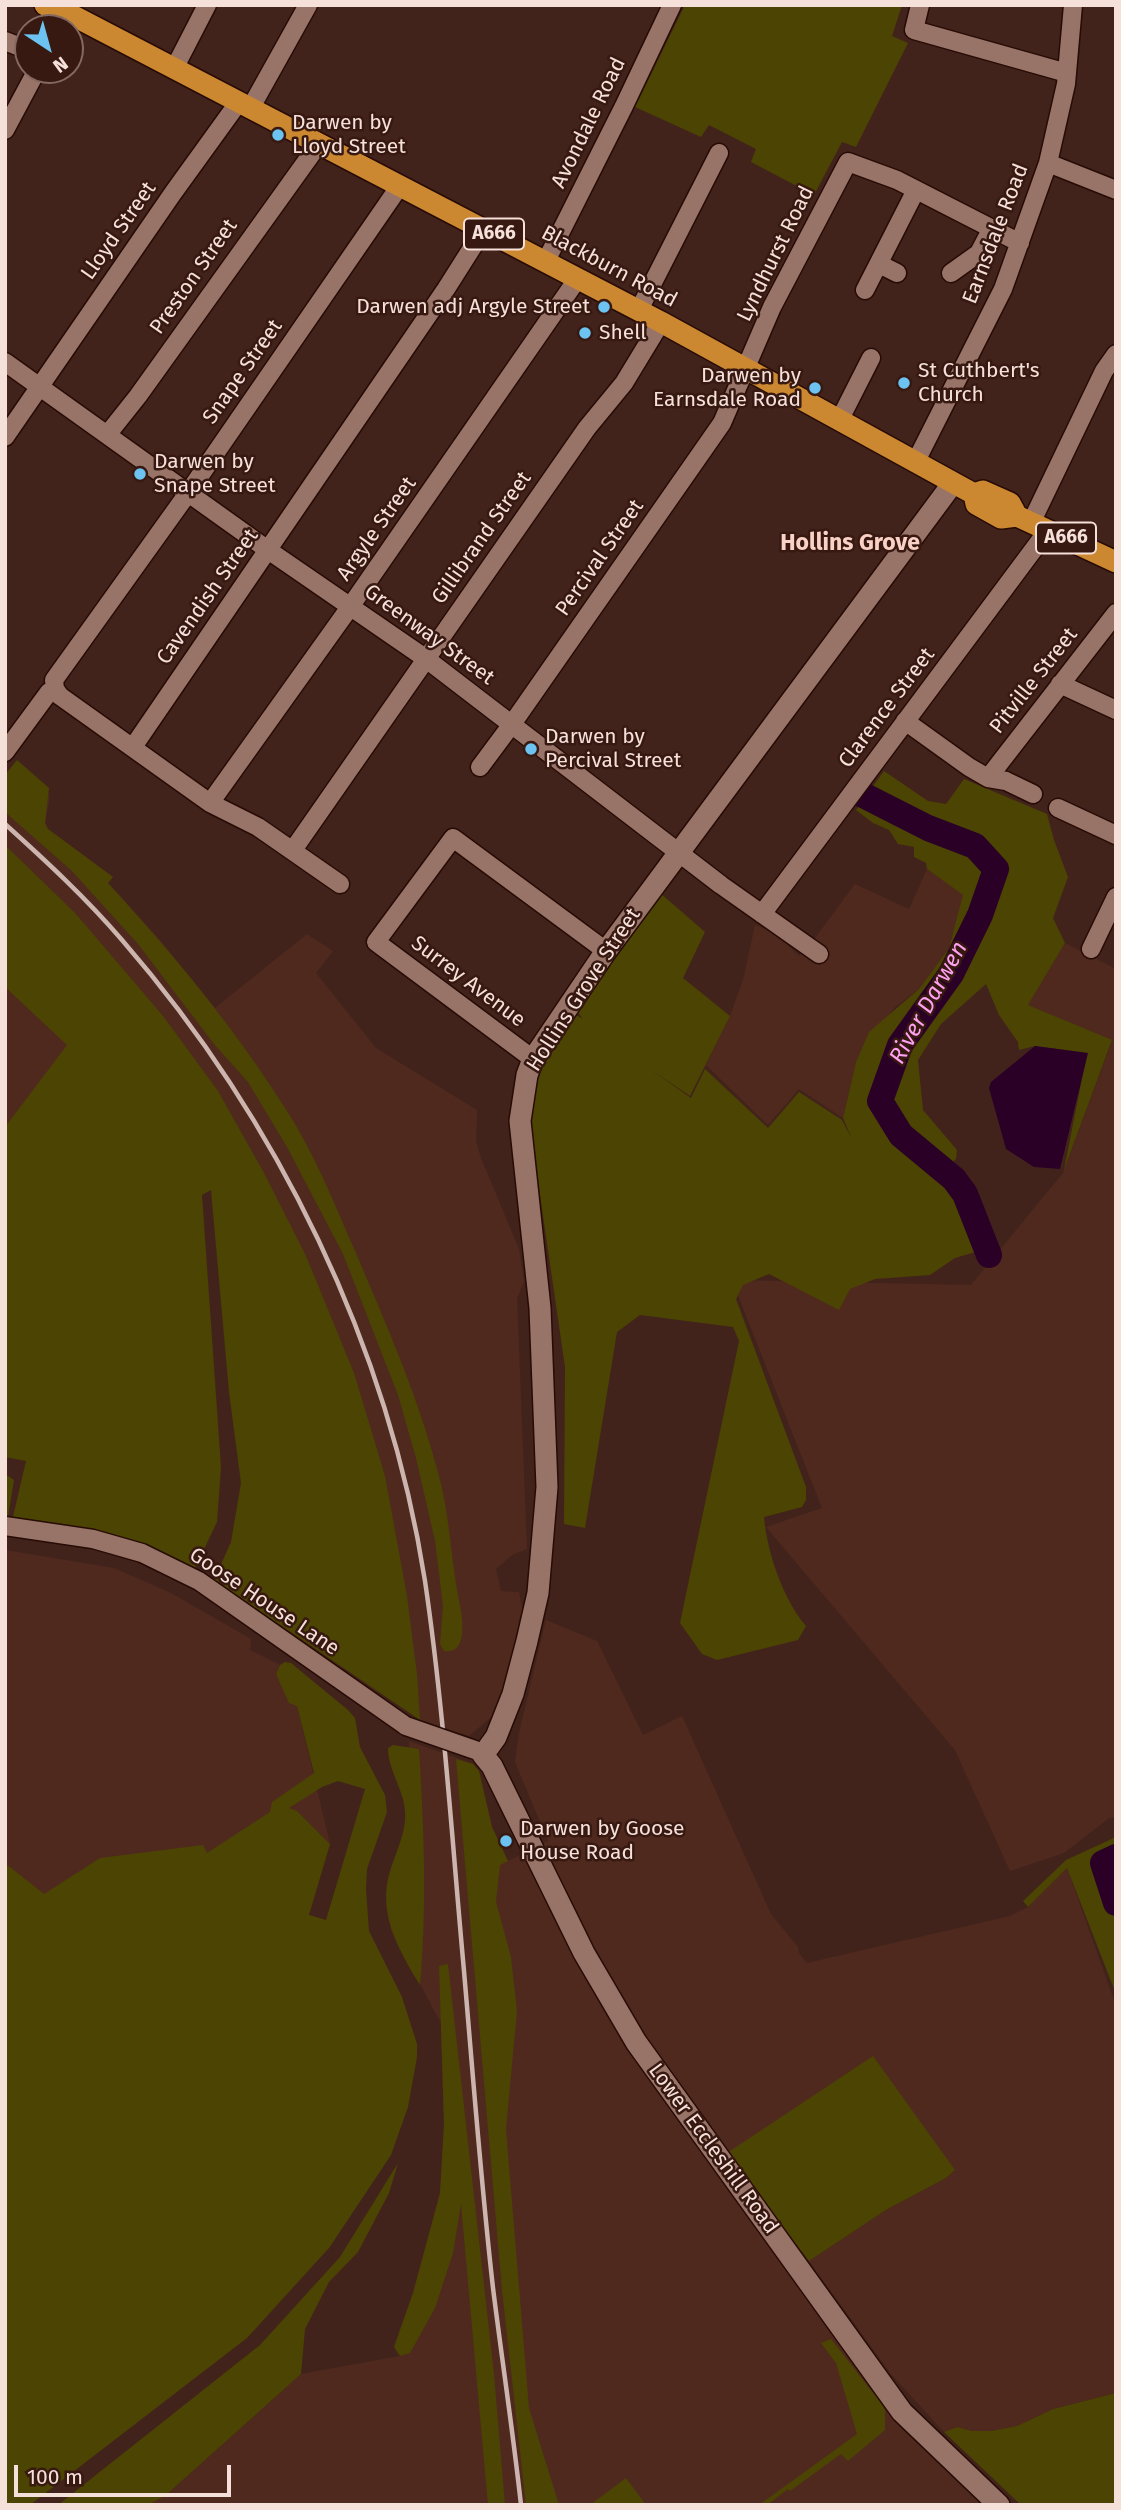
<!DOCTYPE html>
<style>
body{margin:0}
#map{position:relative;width:1121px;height:2510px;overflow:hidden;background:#42231b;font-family:"Fira Sans",sans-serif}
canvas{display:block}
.frame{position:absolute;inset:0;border:7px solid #f5e0da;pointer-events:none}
.north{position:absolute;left:14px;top:14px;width:70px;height:70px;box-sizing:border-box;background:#371911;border:2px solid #836961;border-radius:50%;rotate:144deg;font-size:19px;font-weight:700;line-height:28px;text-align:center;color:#f5e0da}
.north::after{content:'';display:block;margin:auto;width:24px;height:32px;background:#6cc3f2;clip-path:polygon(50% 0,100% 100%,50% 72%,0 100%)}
.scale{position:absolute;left:14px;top:2465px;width:217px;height:32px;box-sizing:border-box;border:4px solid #f5e0da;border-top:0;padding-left:9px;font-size:21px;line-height:24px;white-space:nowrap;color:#f5e0da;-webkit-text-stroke:5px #371911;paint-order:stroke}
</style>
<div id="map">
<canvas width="1121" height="2510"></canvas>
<div class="frame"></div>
<div class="north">N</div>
<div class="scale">100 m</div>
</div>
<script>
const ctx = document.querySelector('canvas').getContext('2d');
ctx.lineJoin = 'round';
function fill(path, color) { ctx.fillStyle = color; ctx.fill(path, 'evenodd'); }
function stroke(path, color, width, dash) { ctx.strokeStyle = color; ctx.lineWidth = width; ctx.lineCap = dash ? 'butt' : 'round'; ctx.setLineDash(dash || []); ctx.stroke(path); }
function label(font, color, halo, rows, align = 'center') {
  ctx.font = font + ' "Fira Sans",sans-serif'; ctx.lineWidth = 5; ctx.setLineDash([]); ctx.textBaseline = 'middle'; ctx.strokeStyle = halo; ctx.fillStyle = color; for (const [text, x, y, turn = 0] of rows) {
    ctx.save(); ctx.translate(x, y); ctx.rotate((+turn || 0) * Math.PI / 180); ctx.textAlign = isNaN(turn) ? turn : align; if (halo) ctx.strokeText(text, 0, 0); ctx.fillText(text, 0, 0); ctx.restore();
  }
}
const built = new Path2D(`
 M14 764 50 796 45 823 48 829 113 877 108 883 160 940 215 1008 307 934 333 951 316 973 376 1048 477 1110 476 1141 481 1158 519 1249 524 1282 517 1298 527 1549 512 1555 496 1569 501 1591 519 1592 523 1612 514 1658 496 1713 469 1736 420 1720 413 1715 297 1281 5 876V775Z
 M927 869 964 895 949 948 919 989 895 1007 856 1062 843 1118 799 1089 768 1125 706 1065 730 1016 743 980 755 925 775 933 799 956 815 938 855 884 909 909Z
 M1065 943 1116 969V1817L1109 1818 1064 1853 1010 1871 955 1750 766 1527 822 1508 732 1280 971 1285 1063 1173 1112 1041 1028 1005Z
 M5 987 68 1045 5 1127Z
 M5 1550 114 1568 171 1593 251 1639 250 1650 280 1665 276 1675 297 1705 330 1844 297 1811 207 1854 43 1894 5 1863Z
 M546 1620 597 1641 643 1735 682 1716 771 1914 798 1947 799 1953 807 1963 1010 1916 1028 1907 1067 1868 1116 2006V2393L1053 2409 1017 2426 991 2431H972L957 2427 944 2432 891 2374 809 2261 886 2210 946 2178 955 2170 719 2158 915 2425 998 2505H148L165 2496 301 2374 400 2356 394 2347 413 2293 440 2193 444 2124 441 2023 391 1930 413 1824 409 1741 473 1764 479 1771 492 1827 508 1861 548 1841 515 1762 519 1733Z`);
const green = new Path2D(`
 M685 5H902L892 36 908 43 856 147 842 142 814 195 751 162 756 149 709 125 701 137 635 107Z
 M17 760 49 788 45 823 48 829 113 877 108 883C173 954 234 1027 285 1108 314 1152 334 1203 355 1251 387 1326 420 1401 440 1480 449 1515 451 1554 457 1590 460 1606 473 1655 444 1651L440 1644 443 1606 435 1541 416 1458 398 1395 343 1254 287 1147 248 1082 214 1044 138 944 72 871 5 812V775Z
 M884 771 928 801 946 804 964 779 1047 814 1054 840 1068 877 1053 918 1065 943 1028 1005 1112 1040 1064 1170 1087 1053 1035 1046 1019 1050 1018 1042 999 1015 986 984 941 1024 918 1060 923 1110 957 1150 956 1159 949 1165C934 1150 902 1125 895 1105 880 1064 941 1007 959 973 976 939 989 905 999 868L977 843 868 793Z
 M862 802 936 836 973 849 991 870 975 914 944 973 894 1041 876 1102C882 1115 888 1129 897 1140 911 1157 933 1167 948 1182 966 1201 974 1227 982 1250L955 1258 930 1275 875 1279 850 1289 839 1310 769 1274 743 1285 736 1299 806 1487V1500L802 1507 764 1517C767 1552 783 1599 806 1626L798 1640 717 1660 702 1654 680 1623 739 1341 733 1327 640 1315 617 1332 585 1528 564 1524 565 1367 530 1126C534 1074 546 1056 571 1012L583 1019 575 1009 659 892 705 932 683 978 730 1016 690 1096 650 1069 691 1098 705 1069 768 1128 799 1092 842 1120 852 1139 843 1118 856 1062 869 1032 919 989 949 948 963 895 927 869 926 863 914 857V847L898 844 889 830 873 823 856 810Z
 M5 845 76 914 163 1016 218 1091 264 1173 306 1256 354 1373 385 1476 407 1596 417 1674 420 1720 214 1580 231 1542 241 1483 229 1392 211 1190 202 1195 221 1467 217 1522 195 1568 152 1549 12 1521 26 1461 5 1457V1127L67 1045 5 987Z
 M5 1474 14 1480 8 1517H5Z
 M285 1662 291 1663 348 1710 355 1718 360 1747 385 1795 387 1812 367 1869 366 1889 369 1931 402 1997 417 2044V2057L408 2107 391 2155 329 2248 247 2338 30 2505H5V1863L44 1894 100 1858 203 1845 207 1853 270 1812 272 1802 314 1773 297 1706 289 1703 276 1674 280 1665ZM338 1781 365 1789 326 1920 309 1915 330 1844 297 1811 289 1808 322 1787Z
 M393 1745 419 1749C424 1828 427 1906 420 1985 398 1949 376 1911 391 1868 396 1853 403 1838 405 1821 408 1794 388 1773 388 1748Z
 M456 1759 473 1764 479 1771 492 1827 508 1861 500 1865 496 1902 511 1957 517 2011 506 2129 529 2408 559 2505H526L502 2290Z
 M1116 1837V1848L1095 1857 1111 1911 1116 1917V1994L1067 1868 1028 1907 1023 1901 1066 1860Z
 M448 1964 494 2374 505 2505H488L461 2204 453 2253 435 2308 410 2353 400 2356 394 2347 413 2293 440 2193 444 2124 439 1966Z
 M873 2056 955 2170 946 2178 886 2210 809 2261 727 2153Z
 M398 2163 389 2193 358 2252 329 2282 305 2329 301 2374 165 2496 148 2505H58L260 2345 340 2257Z
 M831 2339 881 2403 885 2410V2430L848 2461 841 2454 790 2491 788 2489 767 2505H759L857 2434 836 2363 821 2343Z
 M1116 2393V2505H1021L944 2432 957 2427 972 2431H991L1017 2426 1053 2409Z
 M626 2478 646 2505H590Z`);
const water = new Path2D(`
 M1035 1046 1088 1053 1060 1169 1034 1167 1006 1149 989 1088 991 1082Z`);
const river = new Path2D(`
 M863 795 928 828 975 846 996 869 980 915 951 974 900 1045 880 1101 901 1135 954 1179 965 1194 989 1255
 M1116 1857 1103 1863 1116 1903`);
const street = new Path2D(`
 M920 5 914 30 1067 73
 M5 41 28 50
 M174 69 207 5
 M250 109 308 5
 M5 130 37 70
 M1048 163 1116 190
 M546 261 624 106 672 5
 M879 264 897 273
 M951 273 979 253 992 228
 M865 290 916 190
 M639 310 719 153
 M5 362 268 550 425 658 721 885 819 954
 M839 421 871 358
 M107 435 138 396 318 145
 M5 437 173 193 238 103
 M915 463 1003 289 1048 163 1066 84 1073 5
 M1031 523 1104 371 1116 354
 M1060 684 1116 710
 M905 721 969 767 988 778 1006 781 1033 794
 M133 747 446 289 484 229
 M5 752 49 692 55 689
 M480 767 512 724 722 423 772 307 848 162 897 180 1020 243
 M988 778 1116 613
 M210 803 350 607 578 278
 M1058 808 1116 835
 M293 850 587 428 624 383 661 322
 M340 884 258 827 210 803 60 696 55 689 54 680 188 493 399 187
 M762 914 1048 530
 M1091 949 1116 897
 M533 1059 376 942 453 838 606 951
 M5 1526 93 1539 142 1553 199 1581 406 1726`);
const secondary = new Path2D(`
 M953 483 606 951 533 1059 527 1075 520 1121 540 1308 547 1487 538 1593 527 1641 513 1694 496 1737 483 1755 492 1766 584 1953 636 2042 902 2412 999 2505`);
const highway = new Path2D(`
 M45 5 68 13 661 322 974 494 983 491 1010 503 1017 516 1116 562
 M974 494 976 504 1001 518 1017 516`);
const rail = new Path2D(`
 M5 824C46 861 86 898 122 940 278 1120 388 1345 425 1581 444 1710 452 1841 464 1971 473 2076 481 2183 493 2288 502 2360 513 2432 521 2505`);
const streetBridge = new Path2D(`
 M406 1726 475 1750`);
const markers = [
 [278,135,7,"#6cc3f2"],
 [604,307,7,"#6cc3f2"],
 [585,333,7,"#6cc3f2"],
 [904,383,7,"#6cc3f2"],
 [815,388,7,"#6cc3f2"],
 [140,474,7,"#6cc3f2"],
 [531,749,7,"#6cc3f2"],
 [506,1841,7,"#6cc3f2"]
];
const shields = [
 [494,234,60],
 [1066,538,60]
];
const shieldNames = [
 ["A666",494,234],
 ["A666",1066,538]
];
const poiNames = [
 ["Darwen by",292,123],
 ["Lloyd Street",292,147],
 ["Darwen adj Argyle Street",590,307,"right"],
 ["Shell",599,333],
 ["St Cuthbert's",918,371],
 ["Church",918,395],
 ["Darwen by",801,376,"right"],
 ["Earnsdale Road",801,400,"right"],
 ["Darwen by",154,462],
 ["Snape Street",154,486],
 ["Darwen by",545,737],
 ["Percival Street",545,761],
 ["Darwen by Goose",520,1829],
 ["House Road",520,1853]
];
const streetNames = [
 ["Avondale Road",589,123,-64],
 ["Lloyd Street",119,231,-55],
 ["Earnsdale Road",996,234,-69],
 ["Lyndhurst Road",776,254,-64],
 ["Blackburn Road",609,267,28],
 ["Preston Street",194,277,-55],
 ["Snape Street",243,372,-55],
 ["Argyle Street",377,529,-55],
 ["Gillibrand Street",482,538,-55],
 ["Percival Street",600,558,-55],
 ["Cavendish Street",208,597,-55],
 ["Greenway Street",429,635,36],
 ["Pitville Street",1034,681,-52],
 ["Clarence Street",887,708,-53],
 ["Surrey Avenue",468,982,37],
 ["Hollins Grove Street",584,990,-57],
 ["Goose House Lane",264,1602,34],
 ["Lower Eccleshill Road",713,2149,54]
];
const neighbourhoodNames = [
 ["Hollins Grove",850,544]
];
const waterNames = [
 ["River Darwen",929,1003,-61]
];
fill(built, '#4f291e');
fill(green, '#4c4402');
fill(water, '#2a0027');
stroke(river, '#2a0027', 26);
stroke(street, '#270b05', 21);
stroke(secondary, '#270b05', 24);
stroke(highway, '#270b05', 24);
stroke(street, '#987368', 18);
stroke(secondary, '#987368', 21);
stroke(highway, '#cb8831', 21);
stroke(rail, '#cdb5af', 4.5);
stroke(streetBridge, '#270b05', 21, []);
stroke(streetBridge, '#987368', 18);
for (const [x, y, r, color] of markers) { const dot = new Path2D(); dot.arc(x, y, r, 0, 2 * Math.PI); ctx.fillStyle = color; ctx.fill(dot); stroke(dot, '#371911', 2.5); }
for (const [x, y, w] of shields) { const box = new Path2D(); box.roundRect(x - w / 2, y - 15.5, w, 31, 5); ctx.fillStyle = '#371911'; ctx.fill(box); stroke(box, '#f5e0da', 2); }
label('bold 19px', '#f5e0da', null, shieldNames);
label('21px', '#f5e0da', '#371911', poiNames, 'left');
label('21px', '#f5e0da', '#371911', streetNames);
label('bold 23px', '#fad1c5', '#371911', neighbourhoodNames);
label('italic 23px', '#fea1f2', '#371911', waterNames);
</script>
